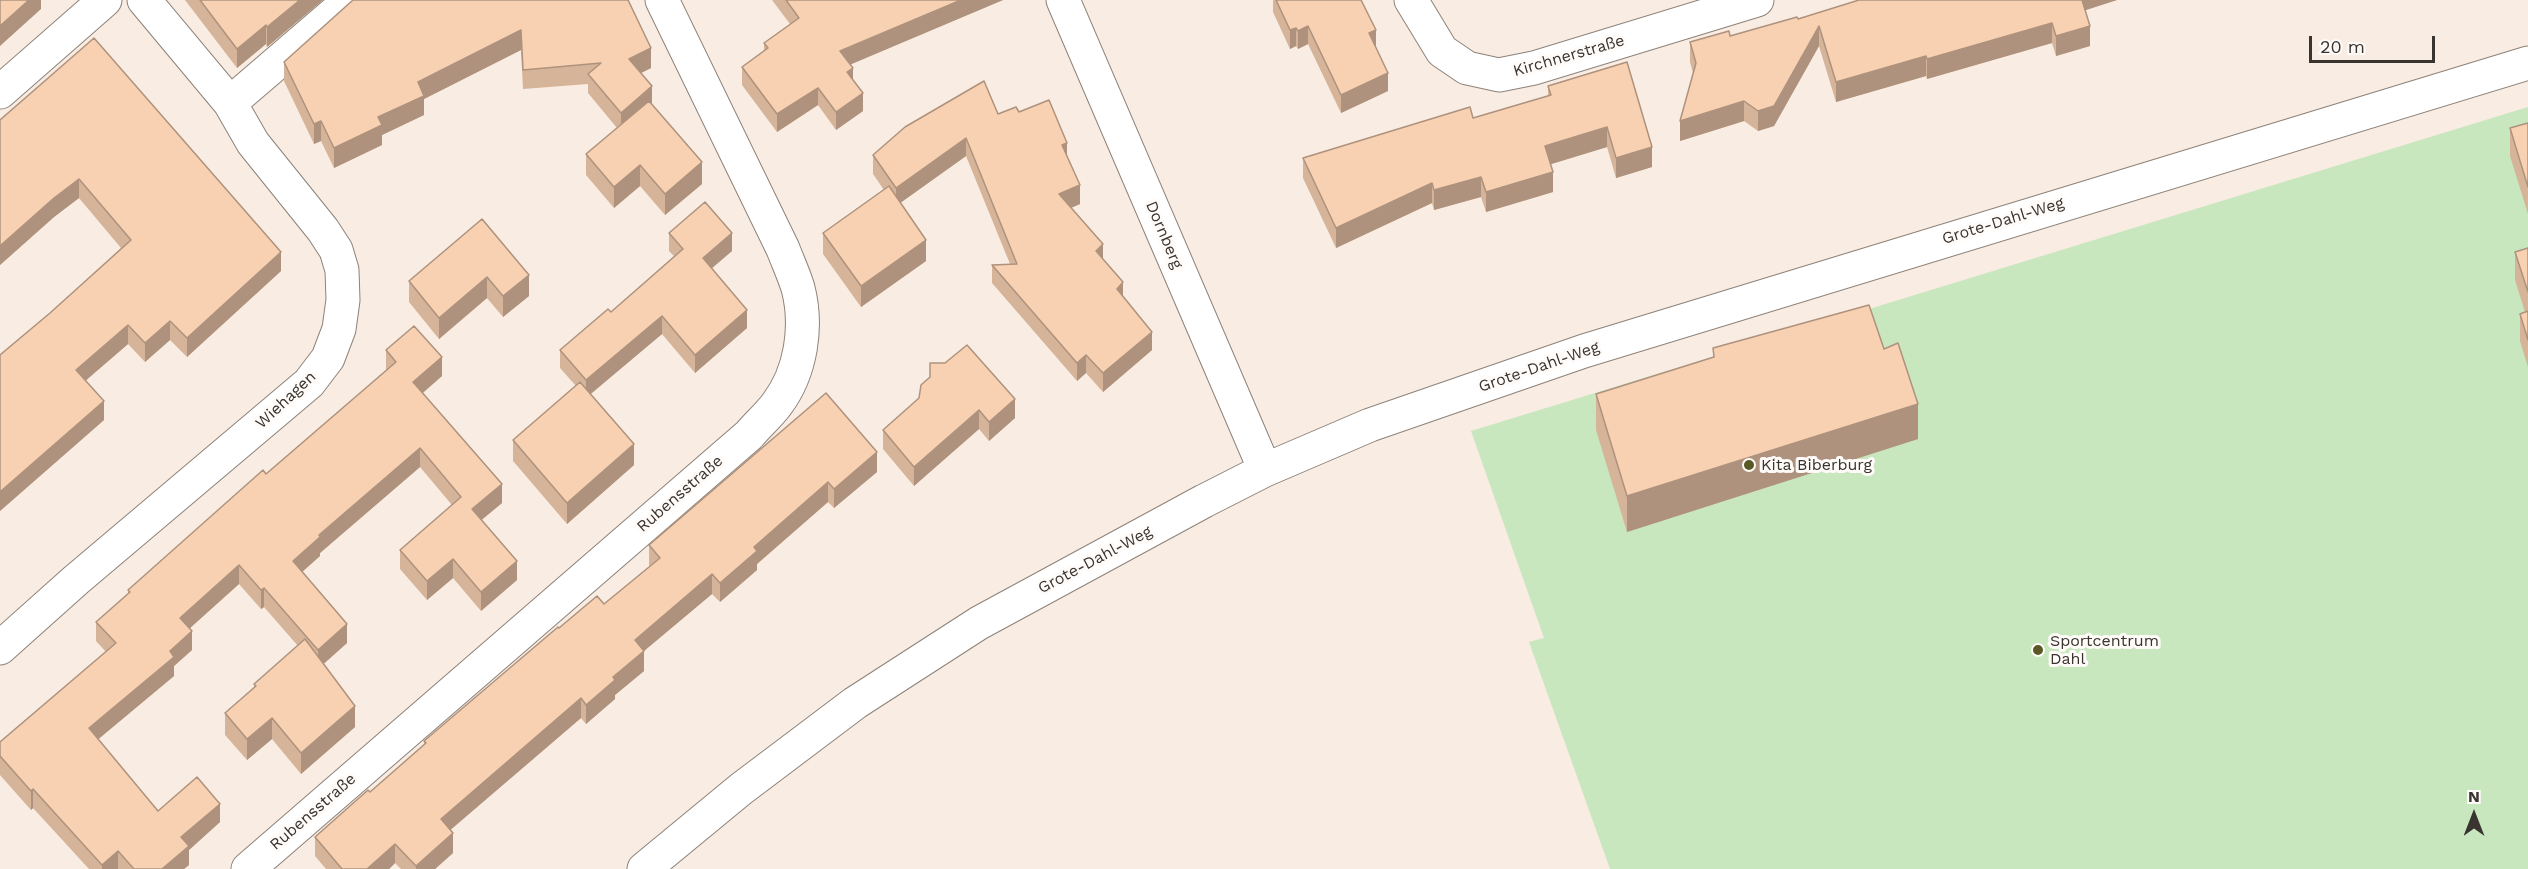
<!DOCTYPE html>
<meta charset="utf-8">
<style>
body{margin:0}
#map{position:relative;width:2528px;height:869px;overflow:hidden;background:#f9ece2;font-family:"Work Sans",sans-serif}
canvas{display:block}
.north{position:absolute;left:2444px;top:785px;width:60px;height:60px;-webkit-text-stroke:4px #fefbf9;paint-order:stroke;rotate:0deg;font-size:16px;font-weight:700;line-height:24px;text-align:center;color:#393430}
.north::after{content:'';display:block;margin:auto;width:21px;height:27px;background:#393430;clip-path:polygon(50% 0,100% 100%,50% 72%,0 100%)}
.scale{position:absolute;left:2309px;top:36px;width:126px;height:27px;box-sizing:border-box;border:3px solid #393430;border-top:0;padding-left:8px;font-size:18px;line-height:21px;white-space:nowrap;color:#393430;-webkit-text-stroke:4px #fefbf9;paint-order:stroke}
</style>
<div id="map">
<canvas width="2528" height="869"></canvas>
<div class="north">N</div>
<div class="scale">20 m</div>
</div>
<script>
const ctx = document.querySelector('canvas').getContext('2d');
ctx.lineJoin = 'round';
function fill(path, color) { ctx.fillStyle = color; ctx.fill(path, 'evenodd'); }
function stroke(path, color, width, dash) { ctx.strokeStyle = color; ctx.lineWidth = width; ctx.lineCap = dash ? 'butt' : 'round'; ctx.setLineDash(dash || []); ctx.stroke(path); }
function label(font, color, halo, rows, align = 'center') {
  ctx.font = font + ' "Work Sans",sans-serif'; ctx.lineWidth = 6; ctx.setLineDash([]); ctx.textBaseline = 'middle'; ctx.strokeStyle = halo; ctx.fillStyle = color; for (const [text, x, y, turn = 0] of rows) {
    ctx.save(); ctx.translate(x, y); ctx.rotate((+turn || 0) * Math.PI / 180); ctx.textAlign = isNaN(turn) ? turn : align; if (halo) ctx.strokeText(text, 0, 0); ctx.fillText(text, 0, 0); ctx.restore();
  }
}
const green = new Path2D(`
 M2528 107V869H1610L1529 642 1544 638 1471 431Z`);
const minor = new Path2D(`
 M1063 0 1265 470
 M1411 0 1442 51 1467 68 1499 75 1534 68 1757 0
 M0 92 105 0
 M230 103 350 0
 M0 648 76 580 309 383 328 358 339 329 343 300 342 270 336 250 323 230 253 143 230 103 144 0
 M248 869 749 435C758 424 769 415 777 404 801 372 808 327 798 288 794 275 788 262 783 249L662 0
 M644 869 741 789 855 703 979 623 1204 501 1265 470 1370 425 1584 351 2528 63`);
const wall = new Path2D(`
 M185 0H323L267 47 266 44 237 68Z
 M628 0 651 68 641 73 652 105 702 184 665 215 640 186 614 208 586 175V154L617 128 588 93V84L523 89 521 50 424 99V115L382 135V145L334 168 321 141 314 144 284 81V62Z
 M772 0H1003L850 64 853 80 863 111 836 130 818 105 777 132 742 85V67L764 50V43L790 24Z
 M1273 0H1361L1388 91 1341 113 1308 44 1298 49 1296 46 1290 49 1273 12Z
 M1859 0H2117L2085 10 2090 46 2056 56 2052 43 1927 79 1926 76 1836 102 1819 46 1774 126 1758 131 1744 121 1680 141 1693 73 1690 62V42L1730 36 1798 19Z
 M1627 62 1652 167 1616 178 1607 147 1551 164 1553 192 1486 212 1481 197 1434 210 1432 203 1336 248 1303 178V158L1473 118 1548 96V86Z
 M1019 112 1067 155 1080 204 1071 208 1103 259 1152 350 1103 392 1086 373 1077 381 992 283V265L1010 264 966 156 900 203 926 261 861 307 823 254V233L884 190 873 174V155Z
 M0 120 281 271 187 357 170 340 145 362 128 344 86 380 104 420 0 511V355L50 313 121 248 79 198 54 217 0 265Z
 M2528 123V214L2510 156V128Z
 M482 219 529 296 503 317 487 298 439 339 409 302V281Z
 M669 233 732 251 711 268 747 328 695 373 662 334 590 394 634 465 567 524 513 461V440L576 386 560 368V350L611 312 674 256 669 251Z
 M2528 248V367L2520 341V314L2525 312 2515 280V252Z
 M1713 348 1884 349 1918 439 1627 532 1596 430V394L1713 358Z
 M386 350 442 376 423 393 502 503 481 520 517 580 481 611 453 578 427 600 400 569V550L452 505 420 467 320 553V556L302 572 347 643 323 664 355 727 301 774 272 739 247 760 225 735V713L254 687V684L298 646 264 607 261 609 239 584 189 629 192 650 174 666V676L98 739 158 811 220 822 189 850V865L184 869H89L33 808 31 810 0 775V742L106 652 96 641V622L128 594V590L266 474 386 370Z
 M921 385 1015 418 989 441 979 429 914 486 883 449V430L919 398Z
 M826 393 877 472 834 508 828 502 757 564V570L720 602 712 594 644 651V671L615 695V699L586 724 581 718 450 830 453 853 435 869H401L395 863 389 869H326L315 856V837L370 792 424 744V741L559 628 604 604 650 566 649 565V545Z`);
const shadedWall = new Path2D(`
 M29 0H41V9L0 46V26Z
 M300 0H323L267 47V27Z
 M961 0H1003L840 69V51Z
 M2080 0H2117L2080 12Z
 M2052 23V43L1927 79V59Z
 M266 25V44L237 68V49Z
 M1308 26V44L1298 49V31Z
 M1819 26V46L1774 126 1758 131V111Z
 M2090 26V46L2056 56V36Z
 M1296 28V46L1290 49V30Z
 M521 30V50L424 99V115L382 135V145L334 168V148L378 117 418 82Z
 M1376 30V48L1369 33Z
 M651 48V68L629 79V59Z
 M1926 56V76L1836 102V82Z
 M853 68V86L847 72Z
 M1388 73V91L1341 113V95Z
 M652 86V106L621 133V113Z
 M818 88V105L777 132V114Z
 M863 93V111L836 130V112Z
 M1744 101V121L1680 141V121Z
 M321 121V141L314 144V124Z
 M1607 127V147L1545 166V146Z
 M966 138V156L896 206V188Z
 M1067 143V161L1062 145Z
 M1652 147V167L1616 178V158Z
 M702 162V184L665 215V194Z
 M640 165V186L614 208V187Z
 M1553 172V192L1486 212V192Z
 M1481 177V197L1434 210V190Z
 M79 179V198L54 217 0 265V246L54 198Z
 M1432 183V203L1336 248V228Z
 M1080 185V204L1059 213V194Z
 M732 233V251L703 276V258Z
 M926 240V261L861 307V286Z
 M1103 244V263L1096 251Z
 M281 252V271L187 357V338Z
 M529 275V296L503 317V296Z
 M487 277V298L439 339V318Z
 M1123 282V301L1117 289Z
 M747 310V328L695 373V355Z
 M662 316V334L586 398V380Z
 M170 321V340L145 362V343Z
 M128 325V344L76 389V370Z
 M1152 332V350L1103 392V373Z
 M1086 355V373L1077 381V363Z
 M442 357V376L413 401V382Z
 M1015 399V418L989 441V422Z
 M104 401V420L0 511V492Z
 M1918 404V439L1627 532V496Z
 M979 410V429L914 486V467Z
 M634 444V465L567 524V503Z
 M420 448V467L320 553V556L293 580V561L319 535Z
 M877 452V472L834 508V489Z
 M828 482V502L757 564V570L720 602V583L754 547Z
 M502 484V503L472 528V509Z
 M453 559V578L427 600V581Z
 M517 561V580L481 611V592Z
 M239 565V584L180 637V618Z
 M712 574V594L644 651V671L615 695V699L586 724V705L613 677 635 640Z
 M264 588V607L261 609V590Z
 M347 624V643L318 669V650Z
 M192 631V650L174 666V676L89 747V728L170 651Z
 M581 698V718L441 838V819Z
 M355 706V727L301 774V753Z
 M272 718V739L247 760V739Z
 M33 789V808L31 810V791Z
 M220 804V822L189 850V865L184 869H162L181 837Z
 M453 833V853L435 869H416V866Z
 M395 844V863L389 869H367Z
 M118 851V869H102V865Z`);
const building = new Path2D(`
 M0 0H29L0 26Z
 M200 0H300L267 27 266 25 237 49Z
 M353 0H628L651 48 629 59 652 86 621 113 588 74 601 63 523 70 521 30 418 82 424 96 378 117 382 125 334 148 321 121 314 124 284 62Z
 M786 0H961L840 51 853 68 847 72 863 93 836 112 818 88 777 114 742 67 768 48 764 43 799 18Z
 M1276 0H1361L1376 30 1369 33 1388 73 1341 95 1308 26 1298 31 1296 28 1290 30Z
 M1859 0H2082L2090 26 2056 36 2052 23 1927 59 1926 56 1836 82 1819 26 1774 106 1758 111 1744 101 1680 121 1696 63 1690 42 1729 31 1730 36 1797 17 1798 19Z
 M94 38 281 252 187 338 170 321 145 343 128 325 76 370 104 401 0 492V355L50 313 131 240 79 179 54 198 0 246V120Z
 M1627 62 1652 147 1616 158 1607 127 1545 146 1553 172 1486 192 1481 177 1434 190 1432 183 1336 228 1303 158 1470 107 1473 118 1551 95 1548 86Z
 M984 81 998 114 1016 107 1019 112 1049 100 1067 143 1062 145 1080 185 1059 194 1103 244 1096 251 1123 282 1117 289 1152 332 1103 373 1086 355 1077 363 992 265 1017 264 966 138 896 188 873 155 905 127Z
 M649 101 702 162 665 194 640 165 614 187 586 154Z
 M2528 123V187L2510 128Z
 M889 186 926 240 861 286 823 233Z
 M705 202 732 233 703 258 747 310 695 355 662 316 586 380 560 350 608 309 611 312 683 249 669 233Z
 M482 219 529 275 503 296 487 277 439 318 409 281Z
 M2528 248V292L2515 252Z
 M1869 305 1884 349 1898 343 1918 404 1627 496 1596 394 1714 357 1713 348Z
 M2528 311V340L2520 314Z
 M414 326 442 357 413 382 502 484 472 509 517 561 481 592 453 559 427 581 400 550 461 497 420 448 319 535 320 537 293 561 347 624 318 650 264 588 261 590 239 565 180 618 192 631 170 651 174 657 89 728 158 811 197 777 220 804 181 837 189 846 162 869H134L118 851 102 865 33 789 31 791 0 756V742L116 643 96 622 130 592 128 590 263 470 266 474 396 362 386 350Z
 M967 345 1015 399 989 422 979 410 914 467 883 430 919 398 921 385 930 377V363H945Z
 M580 382 634 444 567 503 513 440Z
 M826 393 877 452 834 489 828 482 754 547 757 551 720 583 712 574 635 640 644 651 613 677 615 680 586 705 581 698 441 819 453 833 416 866 395 844 367 869H342L315 837 368 790 370 792 426 743 424 741 558 627 559 628 597 596 604 604 660 558 649 545Z
 M305 639 355 706 301 753 272 718 247 739 225 713 256 686 254 684Z`);
const markers = [
 [1749,465,6,"#5a5825"],
 [2038,650,6,"#5a5825"]
];
const streetNames = [
 ["Kirchnerstraße",1569,56,-16],
 ["Grote-Dahl-Weg",2003,221,-17],
 ["Dornberg",1164,235,67],
 ["Grote-Dahl-Weg",1539,367,-19],
 ["Wiehagen",286,400,-43],
 ["Rubensstraße",680,494,-41],
 ["Grote-Dahl-Weg",1095,560,-28],
 ["Rubensstraße",313,812,-41]
];
const poiNames = [
 ["Kita Biberburg",1761,465],
 ["Sportcentrum",2050,641],
 ["Dahl",2050,659]
];
fill(green, '#c8e7be');
stroke(minor, '#8d8279', 35);
stroke(minor, '#fff', 33);
fill(wall, '#d5b499');
fill(shadedWall, '#ae927d');
fill(building, '#f8d1b2');
stroke(building, '#ae927d', 1.5);
for (const [x, y, r, color] of markers) { const dot = new Path2D(); dot.arc(x, y, r, 0, 2 * Math.PI); ctx.fillStyle = color; ctx.fill(dot); stroke(dot, '#fefbf9', 2); }
label('16px', '#393430', '#fefbf9', streetNames);
label('16px', '#393430', '#fefbf9', poiNames, 'left');
</script>
